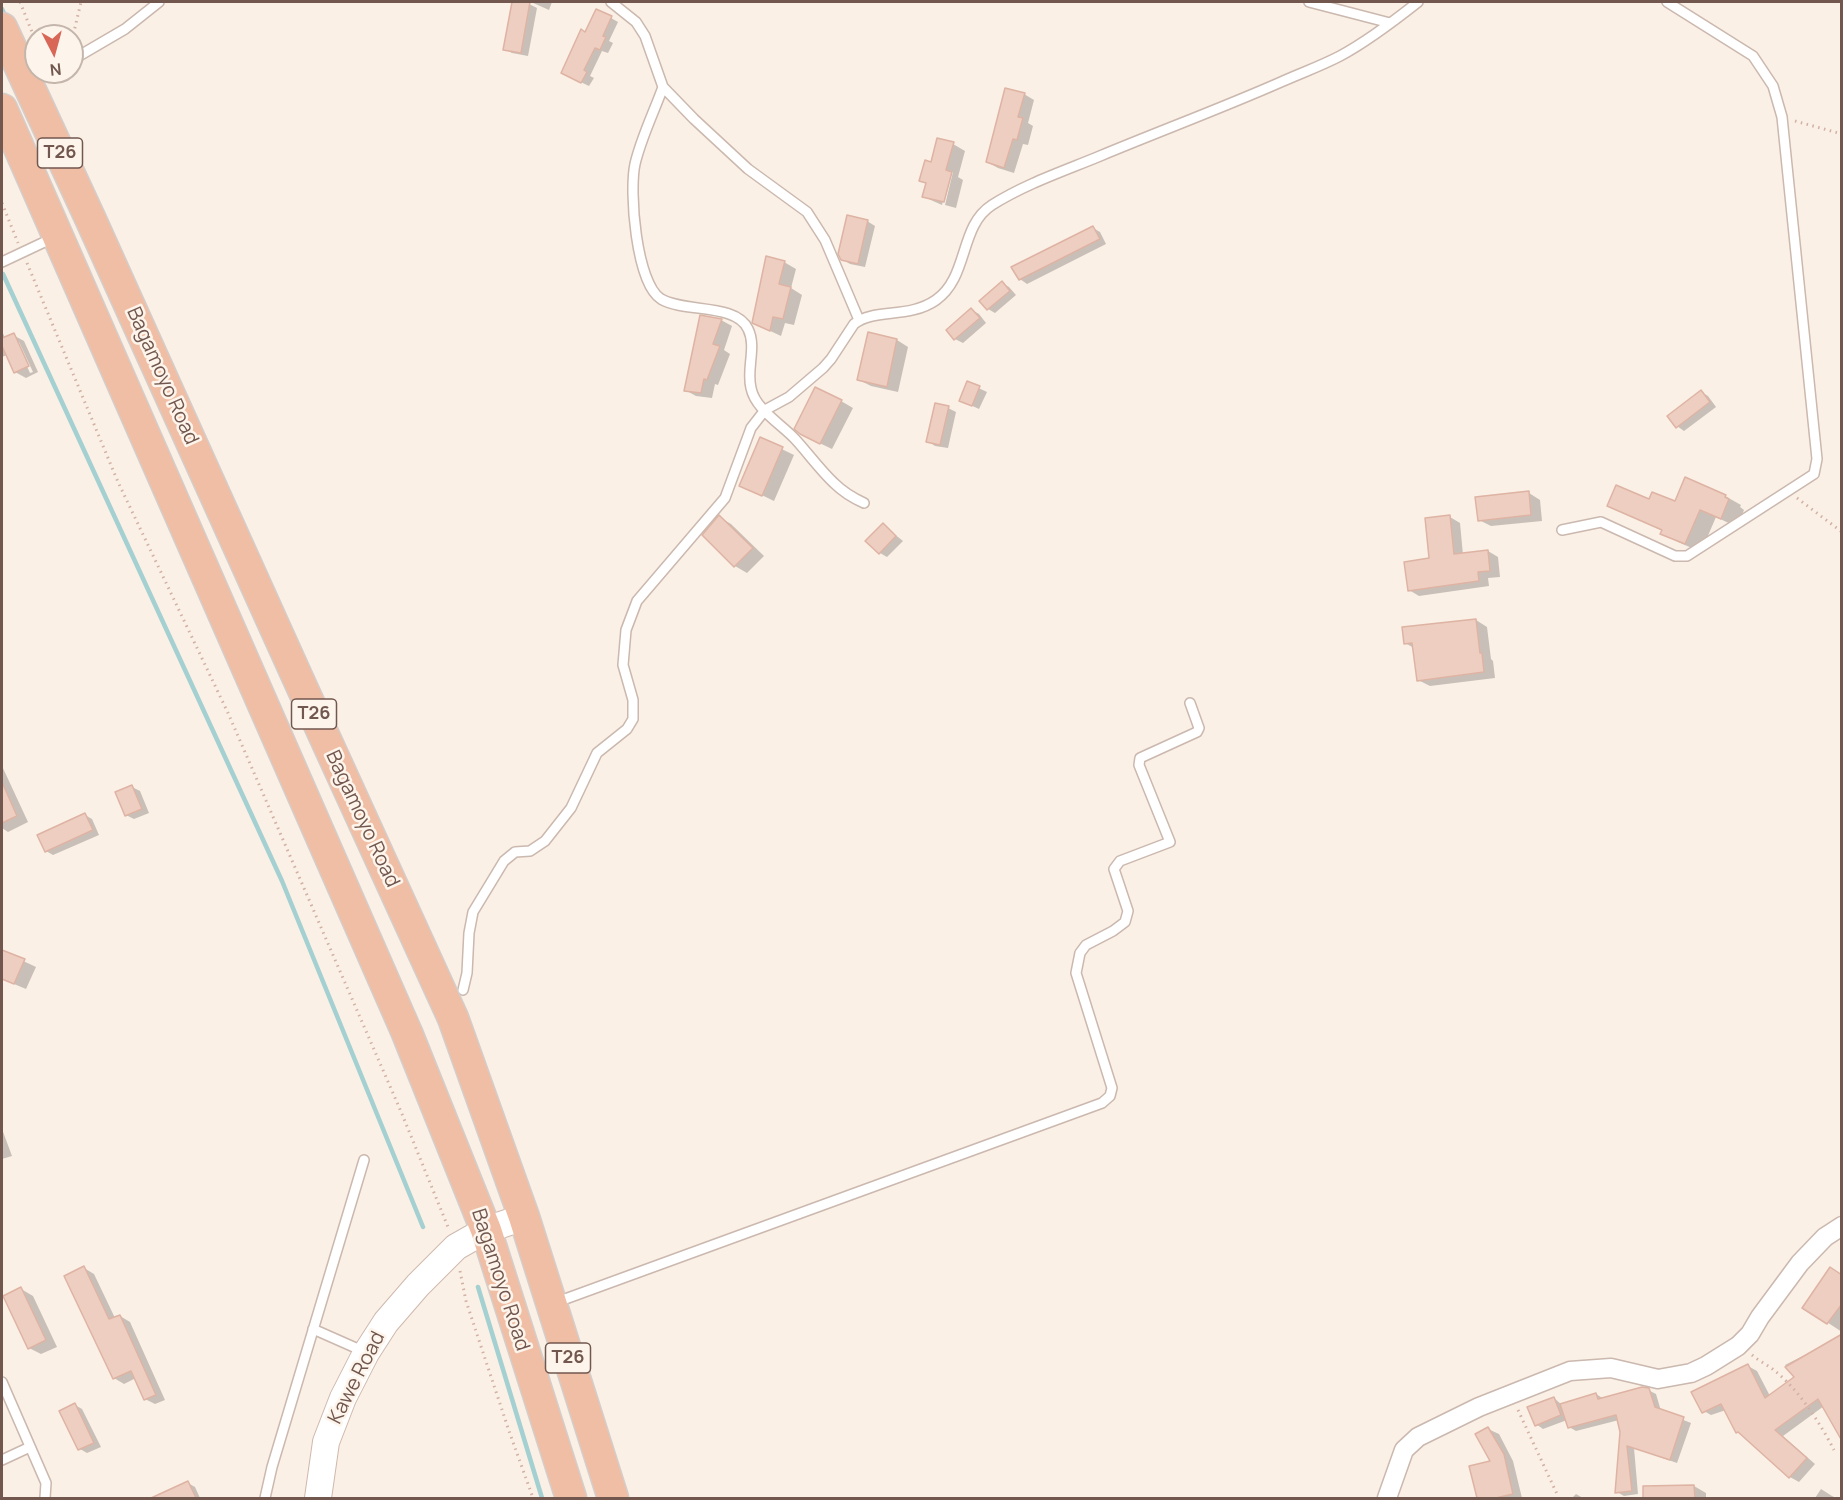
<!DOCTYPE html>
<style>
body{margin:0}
#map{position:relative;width:1843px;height:1500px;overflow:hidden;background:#faf0e6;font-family:Manrope,sans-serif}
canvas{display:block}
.frame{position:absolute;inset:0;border:3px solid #71574d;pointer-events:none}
.north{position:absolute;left:24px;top:24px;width:60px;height:60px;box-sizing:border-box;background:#fdf5ec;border:2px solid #c5b6ac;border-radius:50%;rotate:174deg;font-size:16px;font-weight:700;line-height:24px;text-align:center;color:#71574d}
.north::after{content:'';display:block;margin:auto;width:21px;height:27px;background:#d86757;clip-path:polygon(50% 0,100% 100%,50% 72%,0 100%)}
</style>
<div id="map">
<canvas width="1843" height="1500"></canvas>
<div class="frame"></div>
<div class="north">N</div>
</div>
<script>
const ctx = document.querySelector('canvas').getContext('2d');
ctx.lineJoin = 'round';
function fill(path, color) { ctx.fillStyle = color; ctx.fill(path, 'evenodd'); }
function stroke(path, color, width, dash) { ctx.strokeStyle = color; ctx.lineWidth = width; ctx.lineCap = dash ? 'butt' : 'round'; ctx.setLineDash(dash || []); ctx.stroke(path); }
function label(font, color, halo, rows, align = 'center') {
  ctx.font = font + ' Manrope,sans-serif'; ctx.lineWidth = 5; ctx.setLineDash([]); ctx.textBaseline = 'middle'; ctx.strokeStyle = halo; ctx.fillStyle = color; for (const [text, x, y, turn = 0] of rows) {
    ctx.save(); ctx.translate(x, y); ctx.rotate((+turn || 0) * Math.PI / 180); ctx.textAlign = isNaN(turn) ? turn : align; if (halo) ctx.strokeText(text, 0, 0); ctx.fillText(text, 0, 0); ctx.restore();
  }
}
const shadow = new Path2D(`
 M522 2H529V4L537 8 528 56 512 53 504 49Z
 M531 2H552L549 10Z
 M611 18 618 22 609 41 613 43 608 53 602 51 590 76 594 78 589 86 570 77 586 34Z
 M1024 94 1034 100 1028 123 1033 126 1028 145 1023 144 1014 173 998 168 987 162Z
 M953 144 965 151 958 177 963 180 956 208 945 205 953 172H950L942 205 924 197 927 184 921 180 933 164Z
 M867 221 875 226 865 267 850 264 842 259Z
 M1093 228 1100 232 1106 244 1027 284 1020 279Z
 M784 262 796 269 791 288 802 295 794 325 785 323 781 336 766 329Z
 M1002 283 1009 287 1016 295 995 313 988 309Z
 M972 310 979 314 986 323 963 343 955 339Z
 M721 320 732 326 724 350 730 354 718 385 715 384 712 398 696 396 685 390Z
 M2 331 5 338 13 335 24 341 38 372 26 378 15 372 7 355 2 357ZM16 342H19L33 372 30 373Z
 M869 334 897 340 908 347 898 392 871 386 859 380Z
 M968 383 987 392 979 409 968 404Z
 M1701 392 1708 396 1716 407 1684 431 1677 426Z
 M841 401 853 408 832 449 813 440Z
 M948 408 956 412 948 448 935 446 928 441Z
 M761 439 794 455 774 501 741 485Z
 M1529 493 1540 500 1542 521 1491 526 1479 520Z
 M1725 496 1741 505 1740 507 1744 510 1737 527 1716 517 1701 552 1678 542 1662 533 1663 531 1609 505 1650 501 1675 503Z
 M719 517 731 524 764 556 747 573 735 566 704 535Z
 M1450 517 1460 523 1463 555 1488 551 1498 557 1500 577 1488 578 1489 586 1419 596 1409 590 1431 559Z
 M883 525 903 541 887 557 880 553Z
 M1476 620 1487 627 1491 659 1493 661 1495 678 1430 686 1418 680 1414 648 1405 643Z
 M2 766 28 822 8 832 2 828Z
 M132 787 140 791 149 813 134 819 126 815Z
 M85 815 92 819 99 835 53 855 46 851Z
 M2 951 36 967 26 989 2 979Z
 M2 1129 12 1156 2 1159Z
 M84 1268 94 1274 115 1318 120 1316 130 1322 165 1400 155 1404 145 1399 136 1378 124 1384 114 1378Z
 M1842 1276V1332L1804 1307Z
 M21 1289 33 1296 57 1347 41 1354 29 1348Z
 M1842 1336 1824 1406 1783 1436 1815 1464 1799 1482 1790 1477 1746 1437 1737 1432 1726 1410 1711 1415 1702 1410 1748 1366 1757 1371 1770 1396 1796 1377 1785 1365Z
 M1648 1390 1656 1394 1661 1411 1691 1423 1677 1463 1634 1448 1638 1494 1624 1496 1617 1492 1622 1432 1619 1420 1576 1431 1569 1427 1567 1420 1543 1429 1536 1424 1554 1398 1562 1405 1596 1394 1604 1399Z
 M75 1405 82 1409 101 1447 87 1453 80 1449Z
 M1488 1429 1499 1434 1513 1461 1522 1498H1478L1471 1467 1492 1462Z
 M188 1483 195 1487 200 1498H171L168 1492Z
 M1694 1486 1706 1493V1498H1645L1644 1488Z
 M1821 1489 1832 1496 1836 1498H1815Z
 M1576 1494 1583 1498H1584H1572Z`);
const stream = new Path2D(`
 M2 9 6 18
 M3 274 282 881 423 1227
 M478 1287 542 1498`);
const building = new Path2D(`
 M512 2H530L521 53 503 50Z
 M596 9 612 16 603 36 606 37 600 50 595 48 584 70 587 72 581 83 561 73 581 29 585 32Z
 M1005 88 1025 93 1018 117 1023 118 1017 140 1013 139 1004 168 986 162Z
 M937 138 954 142 946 170 952 172 944 202 922 197 926 183 919 181 925 160 931 162Z
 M847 215 868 220 858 264 841 260 838 254Z
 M1093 226 1100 239 1019 280 1011 267Z
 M766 256 785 261 779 284 791 287 783 319 773 317 770 331 752 323Z
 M1002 281 1010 291 987 310 979 301Z
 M971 308 980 318 954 340 946 330Z
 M700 315 722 319 713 344 720 346 707 380 704 379 701 393 684 391Z
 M868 332 897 339 887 387 857 380Z
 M14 333 29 366 14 373 2 346V338Z
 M967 381 980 386 972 406 959 401Z
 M815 387 842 400 820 444 800 434 794 429Z
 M1701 390 1710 402 1676 428 1667 416Z
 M935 403 949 406 940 445 926 442Z
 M760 437 783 447 762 496 739 486Z
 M1685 477 1726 495 1725 497 1729 499 1721 519 1700 510 1685 544 1660 534 1662 530 1607 506 1616 485 1649 499 1652 492 1675 501Z
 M1529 491 1531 515 1478 521 1475 497Z
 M719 515 753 548 734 567 702 535Z
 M1450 515 1454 554 1488 550 1490 571 1478 572 1479 581 1408 591 1404 562 1429 558 1425 518Z
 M883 523 896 536 879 554 865 541Z
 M1476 619 1480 653H1482L1484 672 1417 681 1412 643 1404 644 1402 627Z
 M2 782 17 816 2 823Z
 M132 785 142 809 125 816 115 792Z
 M85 813 93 830 45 852 37 835Z
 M2 950 25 959 14 984 2 979Z
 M84 1266 109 1319 120 1315 156 1395 144 1400 131 1371 113 1379 64 1276Z
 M1830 1267 1842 1275V1304L1827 1324 1802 1308Z
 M21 1287 46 1340 28 1349 3 1296Z
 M1842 1334V1441L1818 1399 1775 1430 1807 1458 1789 1478 1738 1432 1736 1433 1721 1404 1702 1413 1691 1392 1748 1364 1765 1398 1794 1377 1785 1367Z
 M1642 1387 1649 1388 1655 1407 1684 1417 1670 1460 1627 1446 1632 1491 1615 1493 1620 1432 1616 1415 1568 1428 1560 1404 1596 1393 1598 1399Z
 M1554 1397 1561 1415 1535 1426 1527 1407Z
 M75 1403 94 1443 78 1450 59 1411Z
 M1488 1427 1504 1454 1513 1494 1496 1498H1477L1469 1466 1490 1461 1475 1434Z
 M188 1481 196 1498H151Z
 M1694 1485 1695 1498H1643V1486Z`);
const path = new Path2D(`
 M20 2 36 42
 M72 40 81 2
 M1795 121 1842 134
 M2 203 18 243
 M27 263 118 482 228 713 402 1114 448 1227
 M1797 498 1842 532
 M460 1271 466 1301 509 1431 533 1498
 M1752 1355C1759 1361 1768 1365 1775 1371 1799 1390 1820 1423 1834 1450
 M1518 1410 1557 1494`);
const service = new Path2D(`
 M611 2 636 22 645 36 663 87 694 119 748 169 807 212 825 240 859 320
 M1309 2 1390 23
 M72 60 125 29 159 2
 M33 86 37 80 49 72
 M663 87C654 112 641 138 635 164 629 191 636 283 661 299 685 313 736 303 748 329 757 347 746 369 751 388 755 409 781 424 795 439 808 453 820 470 834 483 843 492 853 498 864 503
 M2 262 55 237
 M1562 530 1601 522 1675 556H1687L1814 474 1817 459 1782 117 1773 86 1753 56 1667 2
 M463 990 467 973 469 933 473 912 504 861 515 852 530 851 545 841 571 808 597 753 627 729 633 719V700L623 665 626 630 637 601 725 498 751 428 765 410 789 397 823 368 831 359 854 324C874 308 909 319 936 300 969 277 959 226 992 205 1025 184 1064 171 1100 156 1160 131 1222 108 1281 82 1301 73 1321 66 1340 56 1368 41 1394 21 1418 2
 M557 1302 1102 1103 1110 1096 1112 1088 1076 973 1080 953 1086 945 1113 931 1125 922 1128 911 1114 869 1120 861 1170 842 1139 765 1140 758 1197 732 1199 728 1190 703
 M313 1329 365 1352
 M2 1382 46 1483 45 1498
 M2 1460 30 1447
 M265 1498 272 1467 364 1160`);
const minor = new Path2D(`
 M1387 1498 1404 1450 1418 1437 1479 1407 1570 1371 1611 1368 1658 1379 1691 1373 1706 1366 1738 1346 1750 1334 1760 1317 1800 1263 1825 1237 1842 1226`);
const secondary = new Path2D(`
 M318 1498 326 1442 343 1398 366 1353 386 1322 418 1285 456 1247 486 1230 524 1217`);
const trunk = new Path2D(`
 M2 28 90 218 300 683 453 1018 524 1217 613 1498
 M2 109 407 1033 486 1230 571 1498`);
const shields = [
 [60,153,45],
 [314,714,45],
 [568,1358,45]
];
const shieldNames = [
 ["T26",60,153],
 ["T26",314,714],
 ["T26",568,1358]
];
const streetNames = [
 ["Bagamoyo Road",162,376,66],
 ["Bagamoyo Road",362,819,65],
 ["Bagamoyo Road",500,1280,72],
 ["Kawe Road",357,1378,-63]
];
fill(shadow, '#0003');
stroke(stream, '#a4d0d2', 4.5);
fill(building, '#edcec1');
stroke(building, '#deb3a3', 1.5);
stroke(service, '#cbb8ae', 12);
stroke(minor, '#cbb8ae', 21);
stroke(secondary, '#cfb9ae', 28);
stroke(trunk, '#d4cdca', 33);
stroke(path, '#d2b1a4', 3, [1.5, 4.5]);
stroke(service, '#fff', 9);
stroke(minor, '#fff', 18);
stroke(secondary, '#fff', 26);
stroke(trunk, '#f0bea4', 30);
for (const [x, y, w] of shields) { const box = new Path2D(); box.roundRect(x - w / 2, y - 15, w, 30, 4.5); ctx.fillStyle = '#fdf5ec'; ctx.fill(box); stroke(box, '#71574d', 1.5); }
label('bold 18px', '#71574d', null, shieldNames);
label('20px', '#71574d', '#fdf5ec', streetNames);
</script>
